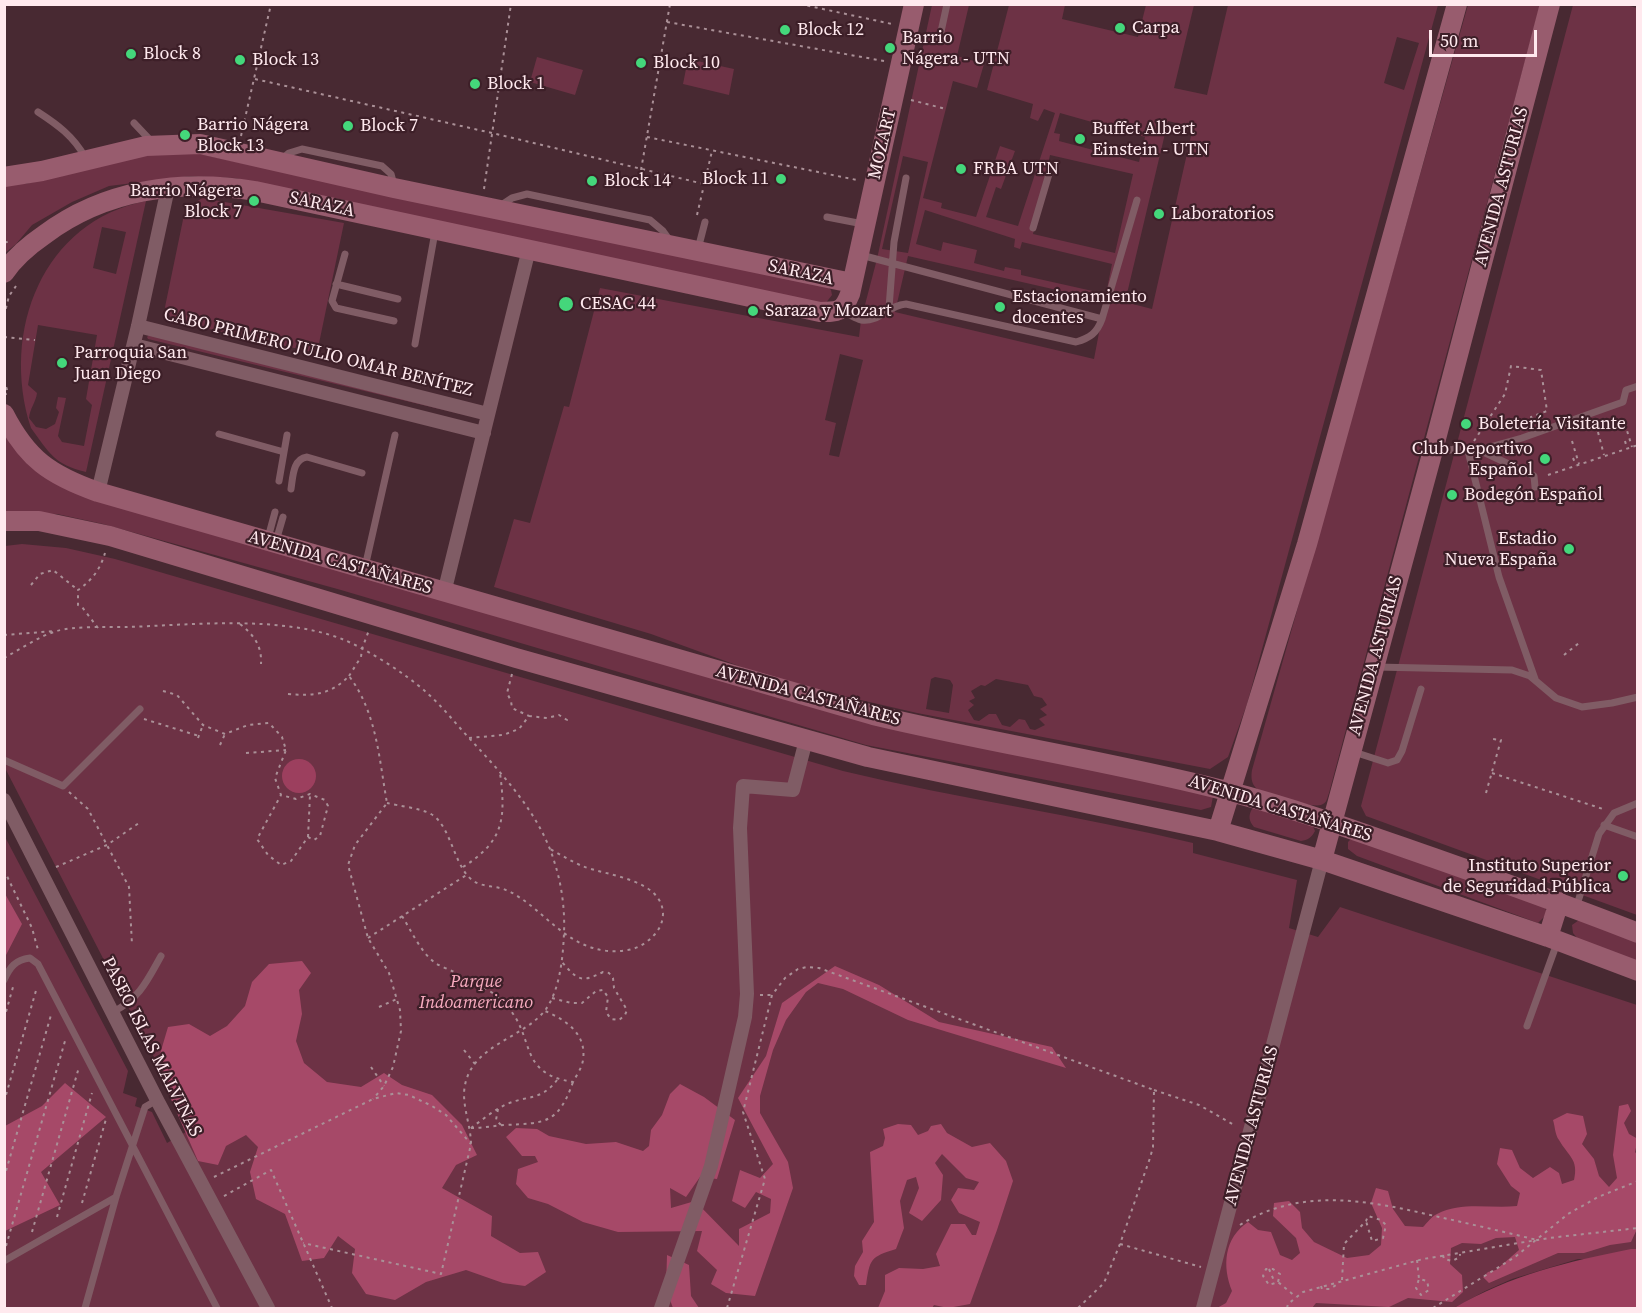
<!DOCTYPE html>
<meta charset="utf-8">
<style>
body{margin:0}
#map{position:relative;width:1642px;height:1313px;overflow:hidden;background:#482932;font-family:"Source Serif 4",serif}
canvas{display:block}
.frame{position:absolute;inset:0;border:6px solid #ffe9ee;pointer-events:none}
.scale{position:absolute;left:1429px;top:30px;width:108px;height:27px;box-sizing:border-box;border:3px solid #ffe9ee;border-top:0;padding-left:8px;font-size:18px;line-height:21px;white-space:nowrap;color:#ffe9ee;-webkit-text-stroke:4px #3d1f28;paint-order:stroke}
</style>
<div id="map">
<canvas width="1642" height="1313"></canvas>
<div class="frame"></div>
<div class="scale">50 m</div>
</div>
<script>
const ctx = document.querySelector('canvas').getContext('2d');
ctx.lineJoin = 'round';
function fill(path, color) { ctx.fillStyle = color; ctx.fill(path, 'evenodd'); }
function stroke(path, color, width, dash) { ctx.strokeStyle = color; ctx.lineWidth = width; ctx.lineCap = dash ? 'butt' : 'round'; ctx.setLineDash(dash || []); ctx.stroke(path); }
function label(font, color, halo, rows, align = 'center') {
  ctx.font = font + ' "Source Serif 4",serif'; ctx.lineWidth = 4.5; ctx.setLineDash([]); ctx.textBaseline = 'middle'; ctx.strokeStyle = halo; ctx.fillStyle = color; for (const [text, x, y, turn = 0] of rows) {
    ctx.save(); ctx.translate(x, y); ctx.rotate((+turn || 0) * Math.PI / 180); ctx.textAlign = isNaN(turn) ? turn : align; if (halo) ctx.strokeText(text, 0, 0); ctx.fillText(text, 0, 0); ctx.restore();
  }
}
const green = new Path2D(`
 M932 5H969L957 56 984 64 977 88 953 81 923 198 942 203 941 208 976 217 1000 146 1015 151 1001 189 996 187 986 217 1018 226 1055 113 1044 109 1038 121 1030 118 1033 104 987 90 1009 5H1065L1062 19 1138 37 1146 5H1194L1174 88 1207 95 1228 5H1438L1247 704 1228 757 1210 769 917 713 783 682 651 634 494 587 514 519 530 523 564 406 569 407 600 288 859 337 861 320 877 259ZM1397 37 1419 43 1404 90 1384 83ZM1060 113 1145 137 1139 162 1059 141 1060 134 1054 133ZM1168 121 1193 127 1152 309 1125 302ZM1050 155 1133 174 1115 253 1033 234ZM903 156 928 162 908 253 882 249ZM925 210 1015 239 1014 247 1020 249 1022 242 1112 264 1106 294 1021 275V270L1005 267 1004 271 974 263 977 250 943 242 941 251 916 244ZM908 256 1105 301 1094 359 895 312ZM840 354 863 360 839 457 829 455 836 423 825 420ZM935 677 950 680 953 685 949 713 926 709 931 679ZM996 679 1028 685 1034 696 1042 698 1047 705 1040 709 1047 715 1039 719 1045 725 1035 730 1030 729 1025 720 1019 719 1010 727 1002 725 996 714H989L979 721 974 720 968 710 974 705 969 701 975 698 971 691 981 685 985 686Z
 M1468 5H1540L1329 793C1327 798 1327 803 1321 805 1311 808 1263 795 1256 788 1251 783 1251 776 1252 770Z
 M1573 5H1626L1637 8V915L1366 816 1361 806Z
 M537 57 583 70 575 95 530 82Z
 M688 59 734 69 729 95 683 84Z
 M194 153 826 285 831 290 832 295 825 304 297 191 235 178 190 176 109 186 72 202 32 225 16 244 5 253 4 184H25L55 177 129 156Z
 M202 198 344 223 317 353 173 321 165 307 185 210Z
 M146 201 86 472C54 464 50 454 31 428 0 331 43 221 146 201ZM102 227 126 232 116 274 93 268ZM38 325 97 335 86 399 92 405 84 446 62 442 58 436 66 398 58 397 56 408 59 412 55 424 46 429 36 427 29 418C30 408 36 402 37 393L28 385Z
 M149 335 473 417 148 339 147 337Z
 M4 429 31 463 839 713 1200 788 1213 796 1211 807 1201 810 866 745 341 590 103 524 57 514 5 512Z
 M22 544 66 548 115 559 843 771C959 799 1077 815 1193 843V853L1297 880 1289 928 1318 937 1340 907 1637 1005V1259H1578L1512 1279 1485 1291 1454 1308H5L4 835 128 1071 123 1093 137 1098 135 1106 152 1112 167 1143 191 1129 5 768V546Z
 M1258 806 1312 824 1315 831C1311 838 1308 840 1301 841L1254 827C1249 821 1248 816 1252 809Z
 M1352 838 1545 907 1547 914 1538 923 1357 856 1348 849V842Z
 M1582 918 1637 939V961L1578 939 1573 933 1572 925Z`);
const forest = new Path2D(`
 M4 892 22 924 5 957H4Z
 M302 961 311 973 299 990 302 1014 296 1041 304 1063 327 1082 361 1087 384 1073 402 1085 432 1095 462 1125 477 1155 456 1165 442 1188 492 1216 491 1236 520 1253 538 1252 546 1272 525 1286 503 1283 466 1270 426 1282 395 1300 366 1294 352 1273 355 1249 338 1236 324 1258 302 1261 285 1214 256 1199 250 1172 258 1147 246 1135 226 1146 218 1165 198 1161 167 1090 160 1054 168 1027 189 1024 210 1036 227 1026 245 1006 252 982 269 964Z
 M835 966 879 985 939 1022 1052 1047 1066 1068 908 1020 843 989 818 983 806 992 786 1020 773 1050 760 1096V1113L788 1162 793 1188 755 1296 726 1293 711 1284 717 1270 697 1251 702 1231 618 1232 583 1222 548 1204 528 1198 516 1184 518 1169 538 1162 535 1156H522L506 1137 516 1128 537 1129 549 1136 586 1144 616 1142 643 1151 649 1146 651 1130 662 1115 670 1094 680 1084 704 1097 735 1120 717 1179 700 1177 686 1197 670 1188 671 1208 695 1201 739 1246V1229L770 1213 771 1199 756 1192 745 1208 732 1201 740 1170 760 1178 773 1164 738 1098 766 1056 782 1003Z
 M65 1083 106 1117 41 1172 60 1205 5 1231V1126L42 1106Z
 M1628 1104 1631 1111 1624 1123 1629 1134 1638 1139 1635 1152 1638 1156 1637 1229 1631 1242 1610 1245 1584 1253H1558L1489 1283 1483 1277 1488 1272 1496 1270 1519 1250 1515 1237 1496 1238 1481 1244 1462 1243 1451 1248 1450 1264 1462 1275 1463 1292 1452 1302 1408 1298 1389 1307 1316 1303 1312 1308H1217L1226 1303 1232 1291C1222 1266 1224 1238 1248 1222L1258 1230 1271 1232 1280 1255 1292 1260 1300 1253 1296 1238 1273 1216 1274 1203 1289 1201 1300 1212 1302 1228 1314 1242 1347 1258 1369 1255 1381 1245 1382 1228 1371 1203 1376 1188 1388 1191 1393 1209 1405 1226 1423 1227C1427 1223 1432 1216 1437 1214 1462 1201 1490 1209 1517 1206L1520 1193 1511 1186 1497 1164 1500 1148 1512 1150 1520 1168 1533 1178 1550 1167 1559 1173 1562 1184 1574 1180C1579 1159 1568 1156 1559 1140 1555 1135 1555 1126 1553 1120L1567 1113 1583 1116 1587 1134 1582 1144 1594 1159 1599 1176 1609 1187 1617 1178 1613 1155 1619 1106Z
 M898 1124 911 1125 918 1135 928 1131 931 1126 941 1124 947 1133 972 1147 990 1143 1006 1161 1013 1181 997 1230 970 1304 948 1308 934 1305 932 1308H878L885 1291V1275L899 1268 923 1269 940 1266 936 1254 951 1224H965L972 1235H976L980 1222 959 1213 951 1200 958 1188 974 1190 979 1182 966 1178 942 1154 935 1163 943 1175 941 1200 922 1221 909 1213 919 1188 916 1177 907 1180 900 1201 904 1228 896 1249C870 1257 870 1259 866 1285H859L854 1276 855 1266 863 1252 862 1241 874 1222 870 1152 883 1146 885 1138 883 1129Z
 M667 1255 689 1265 691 1296 699 1308H673L666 1289Z`);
const water = new Path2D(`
 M282 776a17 17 0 1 1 34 0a17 17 0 1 1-34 0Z
 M1631 1249H1637V1308H1454C1511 1275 1566 1262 1631 1249Z`);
const path = new Path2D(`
 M800 4 892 24
 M667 22 884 61
 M255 79 492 133 704 184
 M911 100 946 109
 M241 136 271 4
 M647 137 857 180
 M641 170 670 4
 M484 189 511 4
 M697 215 712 151
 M4 234 7 243
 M4 316 9 296 16 286
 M4 337 35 340
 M4 380 8 393 4 395
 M1625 424 1632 447
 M1598 432 1604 455
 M1474 441 1505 394 1511 366 1541 370 1547 411 1531 417 1533 422
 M1572 441 1579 464
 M1625 441 1627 448
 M1573 458 1576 465
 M1548 475 1638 445
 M1532 567 1551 561
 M31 585 40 574 53 570 78 590
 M240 624C254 635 262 646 261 664
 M98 628 82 607 78 605V590C92 580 100 570 105 553
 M4 635 55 631
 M1637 640 1638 643
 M1564 655 1579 643
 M4 658C21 649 39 636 57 631 72 626 109 627 126 627 193 625 279 615 342 639 367 649 406 674 426 692 442 706 455 723 470 739 503 775 541 815 555 864 562 886 565 911 564 933 563 957 560 989 546 1009 525 1038 473 1044 465 1085 461 1104 471 1125 471 1144L441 1274 303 1243
 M512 674 507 693 511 701 512 708 529 716
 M349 676 361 657 362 649 369 630
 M163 691 177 695 203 725 225 734 248 725 269 723 282 737 286 750 275 778 281 795 296 799 310 794 325 800 328 806 320 836 314 840 308 837 291 861 281 865 268 855 257 839 281 795
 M288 694C314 696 330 695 349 676 377 713 379 759 387 803L355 845 348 865 368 938 389 973 400 1010 401 1031 393 1067 384 1086 373 1099
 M144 719 199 736
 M198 738 203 725
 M469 738 503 735 519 729 529 716 547 718 559 715 567 720 564 722
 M220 745 225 734
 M246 753 286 750
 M1492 773 1603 809
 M69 792 88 809 129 887 132 945
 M1486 793 1501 740 1493 739
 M387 803C399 806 420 808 431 814 452 826 454 870 475 882 484 887 497 886 506 890 512 892 517 896 522 899 545 915 565 940 593 948 609 953 631 953 645 943 656 935 663 926 663 913 661 879 608 876 582 866 571 861 561 855 550 849
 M308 837 310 795
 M56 867 107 845 139 823
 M463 867C504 841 506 819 500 773
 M4 870 32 928 38 950
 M402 916C411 930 420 951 434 962 439 966 448 969 454 972 472 981 491 989 505 1004 537 1037 516 1073 573 1082 576 1076 582 1068 583 1060 587 1034 566 1020 545 1011
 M368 938 468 874
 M760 995H772
 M552 998 571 1003H582L596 991 603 990 608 997 606 1012 611 1019 619 1020 625 1015 627 1010 614 988 613 978 609 973 603 972C580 984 577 979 561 961
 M379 1007 397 999
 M4 1019 13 987
 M464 1050 475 1064
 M371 1067 384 1086
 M1154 1090 1199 1105 1236 1126
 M4 1102 37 987
 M498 1109 496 1120 501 1125
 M471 1128C482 1128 493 1126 504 1125 544 1123 558 1125 573 1082
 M471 1128C482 1120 494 1110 507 1104 528 1095 541 1101 557 1080
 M214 1177 373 1099 396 1093 409 1095 432 1106 446 1115 471 1144
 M4 1178 51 1015
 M224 1196 271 1170 332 1308
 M82 1203 106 1119
 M57 1217 92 1093
 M1240 1225C1301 1186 1372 1201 1439 1217 1471 1224 1504 1232 1537 1240
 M32 1232 79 1067
 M1120 1244 1201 1267
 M6 1246 65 1041
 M1443 1255 1444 1259 1452 1261 1460 1257V1254
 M1417 1260 1419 1279 1427 1281 1429 1290 1421 1295 1416 1288 1419 1279
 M1269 1269 1275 1283
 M1342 1280 1344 1244 1366 1221 1368 1216 1381 1220 1386 1225 1383 1238 1372 1241 1366 1221
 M1278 1282 1280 1274 1273 1269H1266L1263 1276 1269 1285 1278 1282 1296 1297
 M1321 1286 1322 1289H1330L1336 1285 1335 1282
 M727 1308 765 1179 743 1112 772 995 785 978 798 969 807 967 819 968 1154 1090 1153 1147 1150 1158 1120 1244 1104 1283 1078 1308
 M1287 1308 1288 1304 1303 1292 1423 1259 1549 1238 1638 1228
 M1433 1308 1515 1257 1568 1214 1598 1197 1638 1181`);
const lane = new Path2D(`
 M939 41 947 4
 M38 112C58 125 73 136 85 157
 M134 123 151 141
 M283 158 289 153 302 149 382 166 391 174 394 185
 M500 206 512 198 527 194 650 220 663 231 671 242
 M827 217 863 224
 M1033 228 1049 174
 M698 249 705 222
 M345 254 332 301 336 308 394 321
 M861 255 1102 319
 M336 284 398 299
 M889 308 894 242 906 178
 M843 312C849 314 855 318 861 320 879 323 888 305 906 304L1076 342C1090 338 1097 333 1102 319L1137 200
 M415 344 435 232
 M219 434 284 452
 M1479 450 1534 476 1535 487
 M1468 451 1499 577 1535 679
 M1436 453 1455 449 1468 451 1479 450 1522 438 1623 402 1626 390 1638 386
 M279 481 287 435
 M291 489C293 476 293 459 307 457L362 473
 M268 538 275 512
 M276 541 283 517
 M365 567 395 435
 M1376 667 1512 670 1530 676 1556 698 1582 707 1612 703 1638 697
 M1354 752 1388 763 1397 760 1402 751 1421 689
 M4 760 63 786 140 709
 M1604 825 1638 837
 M1576 908 1599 834 1614 813 1638 803
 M4 980C10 967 15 960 30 958L38 964 217 1308
 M113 1012C140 998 147 981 161 956
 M1527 1026 1557 943
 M4 1261 116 1197
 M85 1308 116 1197 145 1107 157 1100`);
const street = new Path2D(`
 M138 326 488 414
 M134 345 484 433
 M98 492 138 326 168 188
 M444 593 529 249
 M4 800 157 1100 268 1308
 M661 1308 711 1166 745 1017 747 994 740 828 743 786 793 790 806 740
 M1203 1308 1322 860`);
const secondary = new Path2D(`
 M4 177 42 171 146 146 200 144 394 188 852 283
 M4 273C15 257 28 246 44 235 105 189 181 179 255 191L820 312C838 312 843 312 850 294L914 4
 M4 414C27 459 50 475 98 492L873 715C990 743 1110 761 1227 791 1297 809 1365 834 1434 858 1502 882 1570 906 1638 933
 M4 521H39L110 536 516 658 868 757 1218 831 1322 860 1548 937 1638 971
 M1218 831 1307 544 1457 4
 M1322 860 1432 454 1550 4
 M1548 937 1559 902`);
const markers = [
 [1120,28,6,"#44d77b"],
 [785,30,6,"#44d77b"],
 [890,48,6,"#44d77b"],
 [131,54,6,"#44d77b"],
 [240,60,6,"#44d77b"],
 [641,63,6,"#44d77b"],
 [475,84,6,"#44d77b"],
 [348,126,6,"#44d77b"],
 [185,135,6,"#44d77b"],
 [1080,139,6,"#44d77b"],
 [961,169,6,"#44d77b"],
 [781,179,6,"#44d77b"],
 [592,181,6,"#44d77b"],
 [254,201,6,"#44d77b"],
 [1159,214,6,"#44d77b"],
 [566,304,8,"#44d77b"],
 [1000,307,6,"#44d77b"],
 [753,311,6,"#44d77b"],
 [62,363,6,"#44d77b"],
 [1466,424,6,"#44d77b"],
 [1545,459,6,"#44d77b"],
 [1452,495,6,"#44d77b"],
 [1569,549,6,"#44d77b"],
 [1623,876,6,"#44d77b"]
];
const poiNames = [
 ["Carpa",1132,28],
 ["Block 12",797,30],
 ["Barrio",902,38],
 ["Nágera - UTN",902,59],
 ["Block 8",143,54],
 ["Block 13",252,60],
 ["Block 10",653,63],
 ["Block 1",487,84],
 ["Barrio Nágera",197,125],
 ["Block 13",197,146],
 ["Block 7",360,126],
 ["Buffet Albert",1092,129],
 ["Einstein - UTN",1092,150],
 ["FRBA UTN",973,169],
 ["Block 11",769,179,"right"],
 ["Block 14",604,181],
 ["Barrio Nágera",242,191,"right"],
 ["Block 7",242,212,"right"],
 ["Laboratorios",1171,214],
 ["Estacionamiento",1012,297],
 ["docentes",1012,318],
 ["CESAC 44",580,304],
 ["Saraza y Mozart",765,311],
 ["Parroquia San",74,353],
 ["Juan Diego",74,374],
 ["Boletería Visitante",1478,424],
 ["Club Deportivo",1533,449,"right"],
 ["Español",1533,470,"right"],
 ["Bodegón Español",1464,495],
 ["Estadio",1557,539,"right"],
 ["Nueva España",1557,560,"right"],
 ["Instituto Superior",1611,866,"right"],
 ["de Seguridad Pública",1611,887,"right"]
];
const streetNames = [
 ["MOZART",883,144,-77],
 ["AVENIDA ASTURIAS",1502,187,-75],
 ["SARAZA",322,205,12],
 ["SARAZA",801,273,12],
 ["CABO PRIMERO JULIO OMAR BENÍTEZ",318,353,14],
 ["AVENIDA CASTAÑARES",340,563,16],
 ["AVENIDA ASTURIAS",1376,656,-75],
 ["AVENIDA CASTAÑARES",808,696,15],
 ["AVENIDA CASTAÑARES",1280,809,17],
 ["PASEO ISLAS MALVINAS",151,1047,63],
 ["AVENIDA ASTURIAS",1252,1126,-75]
];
const parkNames = [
 ["Parque",476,982],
 ["Indoamericano",476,1003]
];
fill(green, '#6d3245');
fill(forest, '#a64968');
fill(water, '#9c3f5e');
stroke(path, '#aa9097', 2, [3, 4.5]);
stroke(lane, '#805c65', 7);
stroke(street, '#805c65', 14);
stroke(secondary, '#985c6e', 20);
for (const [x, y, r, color] of markers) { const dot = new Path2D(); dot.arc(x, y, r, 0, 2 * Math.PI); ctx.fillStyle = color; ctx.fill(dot); stroke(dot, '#3d1f28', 2); }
label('18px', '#ffe9ee', '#3d1f28', poiNames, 'left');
label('18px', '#ffe9ee', '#3d1f28', streetNames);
label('italic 18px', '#f9acc0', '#3d1f28', parkNames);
</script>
